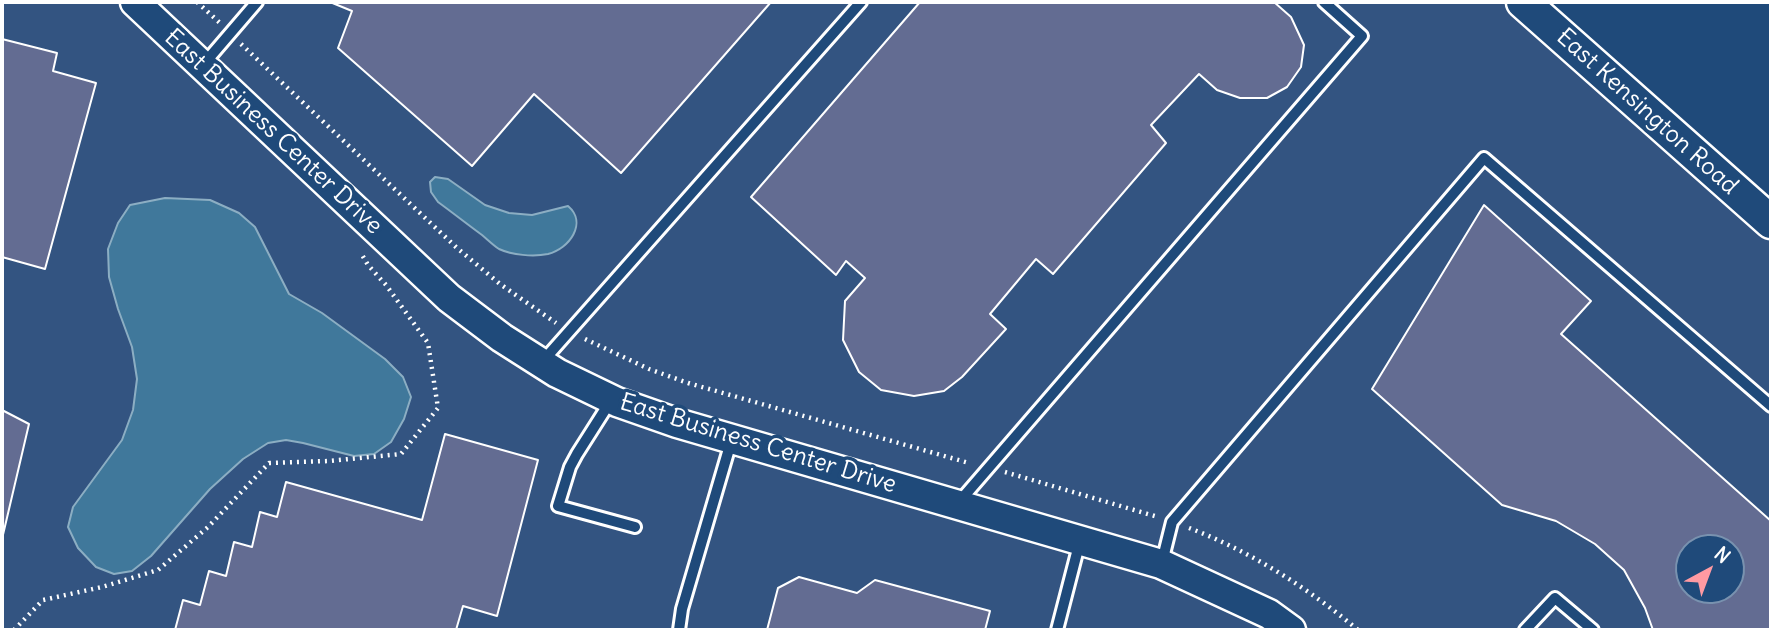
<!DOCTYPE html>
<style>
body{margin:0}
#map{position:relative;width:1773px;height:632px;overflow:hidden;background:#1f4a7a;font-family:Delius,sans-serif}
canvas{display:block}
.frame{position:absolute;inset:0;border:4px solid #fff;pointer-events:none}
.north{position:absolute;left:1675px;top:534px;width:70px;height:70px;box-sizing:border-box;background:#1f4a7a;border:2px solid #7992af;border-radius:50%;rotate:41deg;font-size:19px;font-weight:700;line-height:28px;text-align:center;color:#fff}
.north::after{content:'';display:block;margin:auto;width:24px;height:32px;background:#ff9aa2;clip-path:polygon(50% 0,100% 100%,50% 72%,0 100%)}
</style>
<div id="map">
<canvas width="1773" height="632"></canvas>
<div class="frame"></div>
<div class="north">N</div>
</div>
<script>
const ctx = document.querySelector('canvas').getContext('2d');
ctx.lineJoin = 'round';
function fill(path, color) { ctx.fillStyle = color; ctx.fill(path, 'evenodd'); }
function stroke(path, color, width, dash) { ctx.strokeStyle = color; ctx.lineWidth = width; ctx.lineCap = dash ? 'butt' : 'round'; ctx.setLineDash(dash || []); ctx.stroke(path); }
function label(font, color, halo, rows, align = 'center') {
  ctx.font = font + ' Delius,sans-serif'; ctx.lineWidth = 7; ctx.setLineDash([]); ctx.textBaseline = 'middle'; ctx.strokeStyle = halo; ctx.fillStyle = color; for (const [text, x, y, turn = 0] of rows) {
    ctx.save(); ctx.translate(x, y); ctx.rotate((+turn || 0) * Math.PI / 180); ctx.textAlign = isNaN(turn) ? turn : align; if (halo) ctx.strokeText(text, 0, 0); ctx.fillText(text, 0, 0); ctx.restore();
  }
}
const built = new Path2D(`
 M2 2H1503L1771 236V630H2ZM1689 548H1731V590H1689Z`);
const water = new Path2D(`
 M435 177 448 179 485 205 509 213 532 215 568 206C588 223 569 249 548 254 533 257 512 255 499 249 493 245 487 239 482 235 467 224 453 213 438 202L431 192 430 182Z
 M165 198 210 200 239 213 255 227 289 294 322 313 385 359 403 377 411 397 404 419 391 442 374 454 354 456 303 443 286 440 268 443 243 459 210 489 151 556 132 571 114 574 96 567 78 548 68 527 73 507 122 440 133 410 137 379 132 347 118 309 109 277 108 249 118 223 130 205Z`);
const building = new Path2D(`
 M330 2H771L621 173 534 94 472 166 338 48 352 11Z
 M920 2H1274L1291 17 1304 45 1301 67 1287 87 1267 98H1240L1217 90 1199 74 1151 125 1166 143 1053 274 1036 259 990 314 1006 329 962 377 944 391 914 396 881 390 859 372 843 340 845 301 865 278 846 261 836 275 751 197Z
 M2 39 57 53 53 71 96 83 45 269 2 257Z
 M1484 205 1591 301 1561 334 1771 521V630H1653L1645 608 1624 570 1595 544 1556 521 1502 505 1372 389ZM1689 548H1731V590H1689Z
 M2 410 29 424 2 539Z
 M445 434 538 460 497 616 463 606 456 630H175L183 600 200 605 209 571 226 576 234 542 252 547 260 512 277 517 286 482 422 520Z
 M799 577 857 593 875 580 990 611 985 630H767L778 588Z`);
const path = new Path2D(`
 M197 2 220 23
 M241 44 457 248 500 284 556 323
 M585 339 649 369 688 383 969 463
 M1005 472 1158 517
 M1189 528C1250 551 1308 588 1358 630
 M14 630 43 600 102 587 158 570 208 527 269 463 329 461 401 454 438 408 428 343 386 285 368 265 361 253`);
const service = new Path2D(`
 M203 65 257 2
 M543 361 861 2
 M610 402 577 454 570 467 558 506 635 527
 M959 502 1362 36 1324 2
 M1162 562 1172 522 1484 158 1771 406
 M679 630 682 609 731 442
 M1057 630 1080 541
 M1525 630 1555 598 1593 630`);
const tertiary = new Path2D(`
 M135 2 449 298 502 338 557 373 617 402 677 423 1161 564 1269 614 1291 630`);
const secondary = new Path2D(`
 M1523 2 1771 222`);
const streetNames = [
 ["East Kensington Road",1647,112,42],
 ["East Business Center Drive",273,132,43],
 ["East Business Center Drive",758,444,17]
];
fill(built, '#335481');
fill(water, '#40789b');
stroke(water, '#8caec3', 2);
fill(building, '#636c92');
stroke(building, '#fff', 2);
stroke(service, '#fff', 16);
stroke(tertiary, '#fff', 33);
stroke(secondary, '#fff', 37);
stroke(path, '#fff', 4.5, [2, 5]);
stroke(service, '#1f4a7a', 10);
stroke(tertiary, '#1f4a7a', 28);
stroke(secondary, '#1f4a7a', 32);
label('24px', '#fff', '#1f4a7a', streetNames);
</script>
